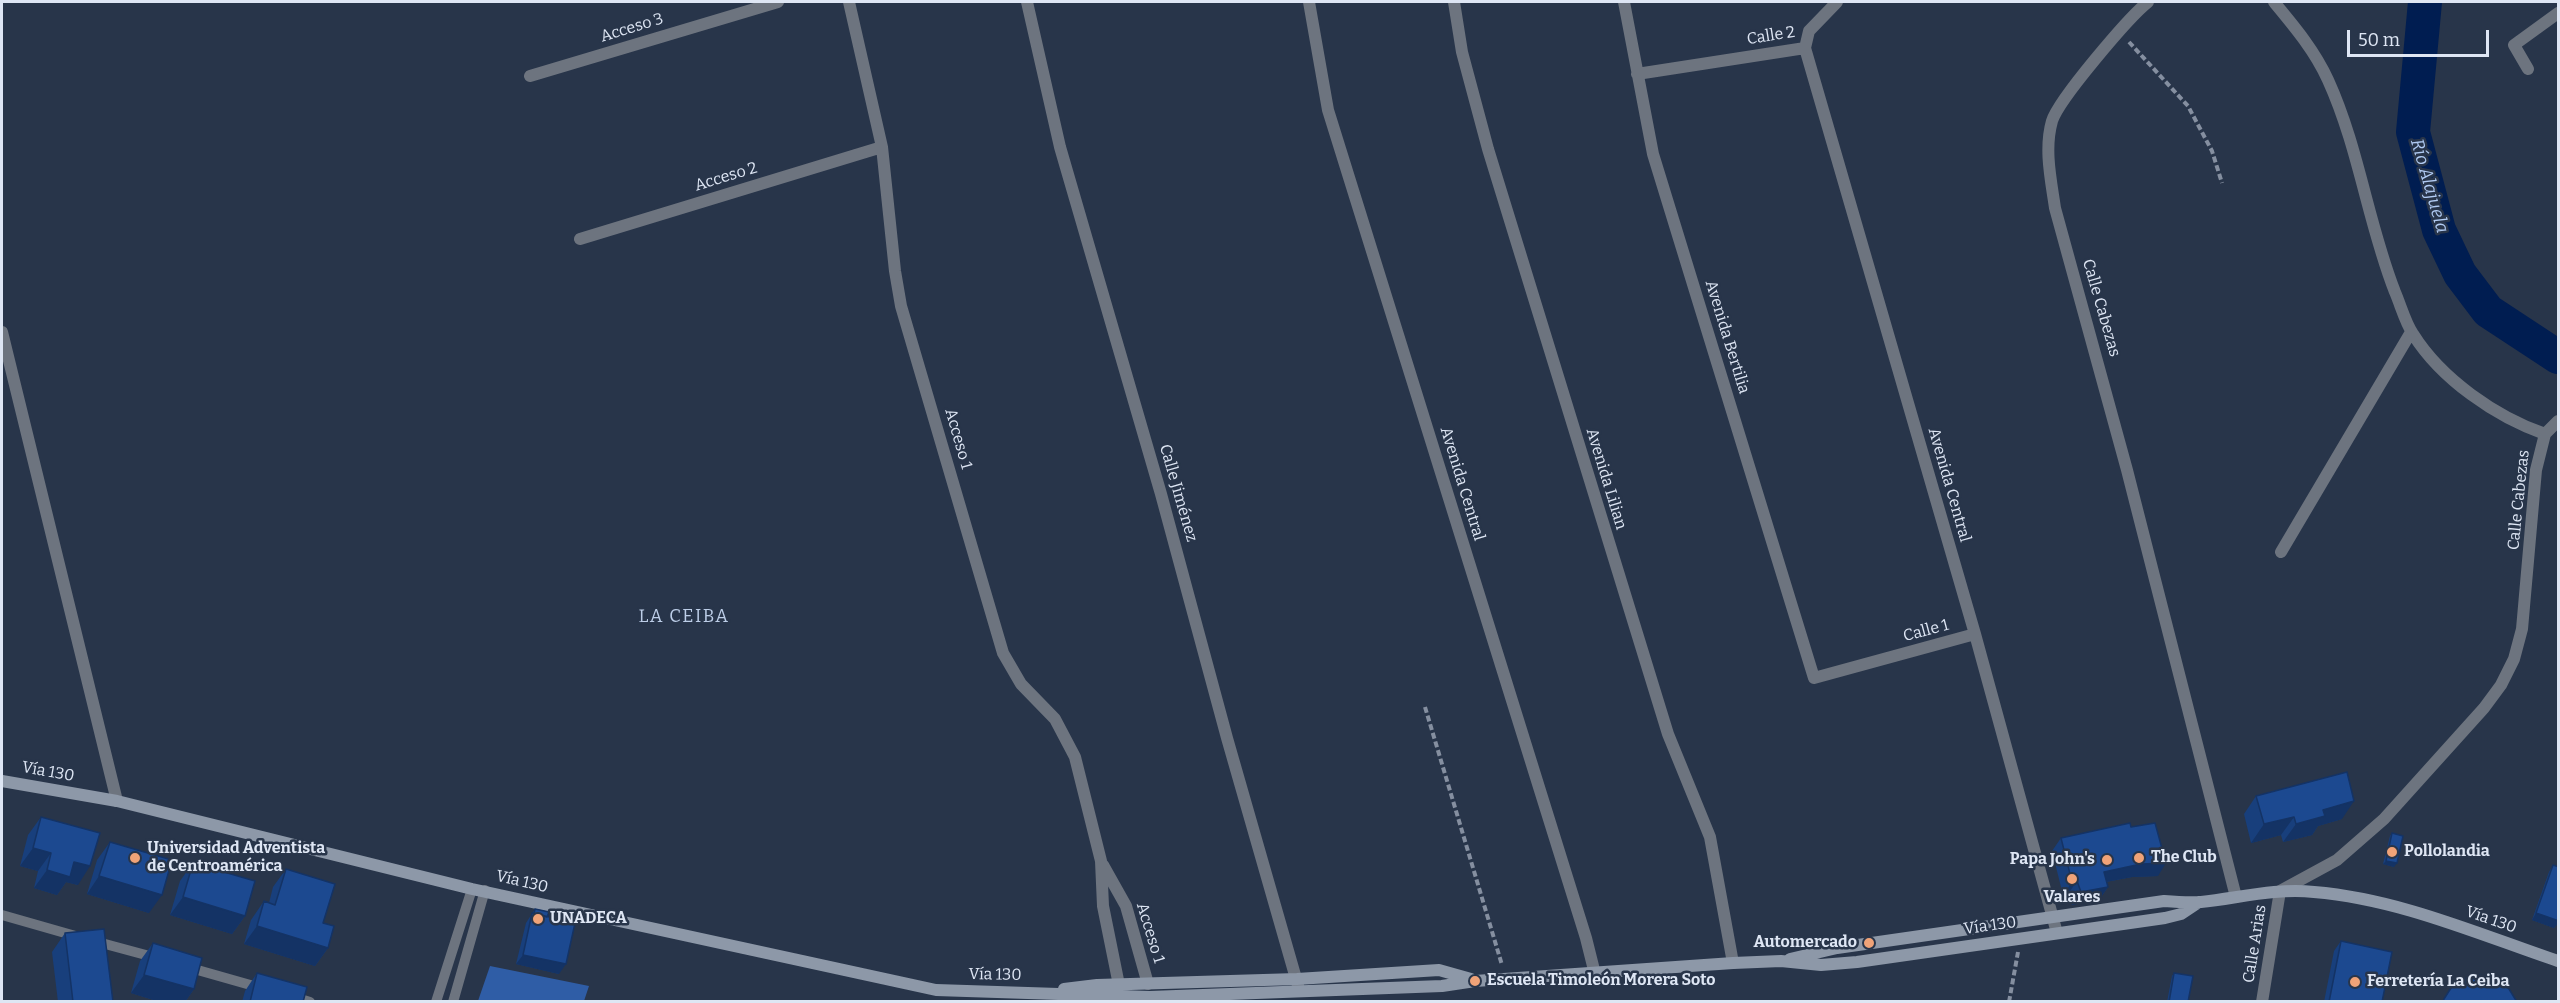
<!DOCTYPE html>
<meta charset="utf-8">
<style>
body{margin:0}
#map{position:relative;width:2560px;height:1003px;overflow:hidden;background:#28354a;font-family:Bitter,serif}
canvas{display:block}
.frame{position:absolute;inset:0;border:3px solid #dee6f4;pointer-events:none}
.scale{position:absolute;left:2347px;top:30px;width:142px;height:27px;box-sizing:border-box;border:3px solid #dee6f4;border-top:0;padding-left:8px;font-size:18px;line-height:21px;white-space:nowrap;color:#dee6f4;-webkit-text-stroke:4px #28354a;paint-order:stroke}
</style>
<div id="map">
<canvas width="2560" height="1003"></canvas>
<div class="frame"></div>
<div class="scale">50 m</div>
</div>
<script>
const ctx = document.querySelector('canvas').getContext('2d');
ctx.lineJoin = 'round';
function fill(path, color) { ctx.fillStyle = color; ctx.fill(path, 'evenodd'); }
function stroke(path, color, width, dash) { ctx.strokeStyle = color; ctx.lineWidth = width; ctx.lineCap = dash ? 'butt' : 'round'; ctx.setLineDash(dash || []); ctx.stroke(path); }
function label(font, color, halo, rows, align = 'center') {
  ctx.font = font + ' Bitter,serif'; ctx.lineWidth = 5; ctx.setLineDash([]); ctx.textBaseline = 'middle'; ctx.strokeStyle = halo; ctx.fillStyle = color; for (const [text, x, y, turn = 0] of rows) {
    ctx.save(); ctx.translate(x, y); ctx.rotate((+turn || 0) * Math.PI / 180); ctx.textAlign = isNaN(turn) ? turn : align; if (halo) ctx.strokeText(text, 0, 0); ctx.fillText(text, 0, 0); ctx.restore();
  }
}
const forest = new Path2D(`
 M490 966 589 986 584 1001H478Z`);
const river = new Path2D(`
 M2425 2 2413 132 2439 230 2460 274 2488 311 2558 357`);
const path = new Path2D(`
 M2129 42 2188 106 2212 151 2222 183
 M1425 707 1502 965
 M2009 1002 2018 952`);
const lane = new Path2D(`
 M2 915 79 937
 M94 941 157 958
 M187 967 261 988
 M291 996 310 1002
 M436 1002 472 889
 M453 1002 485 890`);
const street = new Path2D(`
 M849 2 882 147 895 271 901 306 1003 653 1021 684 1055 719 1075 757 1101 861 1103 906 1119 985
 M1027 2 1060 147 1161 494 1227 738 1299 989
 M1309 2 1328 110 1586 938 1595 974
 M1454 2 1462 52 1488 149 1668 734 1710 837 1733 963
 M1624 2 1653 154 1814 678 1975 634
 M2148 2C2129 17 2059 99 2052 121 2044 149 2051 180 2055 208L2127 470 2236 897
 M1805 48 1975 634 2057 933
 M2528 69 2514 45 2558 13
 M1637 74 1805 48 1809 31 1837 2
 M530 76 778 2
 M580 239 882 147
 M2 332 117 801
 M2545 434 2558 421
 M2281 552 2411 332
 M1103 865 1126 906 1148 984
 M2262 1002 2280 891 2337 860 2384 819 2484 708 2501 685 2514 659 2522 629 2536 470 2545 434C2496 417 2441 379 2413 334 2405 322 2401 306 2395 292 2368 224 2359 148 2328 80 2315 51 2294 26 2274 2`);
const secondary = new Path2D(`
 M2 781 117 801 472 889 936 990 1150 997 1442 986 1475 981 1733 963 1781 961 1821 965 1857 962 2165 918 2181 914 2199 902
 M1790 959 1837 948 2164 901C2176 902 2189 903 2201 902 2239 898 2275 888 2314 892 2399 899 2478 934 2558 961
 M1064 989 1097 985 1297 979 1439 970 1471 979`);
const wall = new Path2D(`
 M2256 796 2342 819 2318 826 2312 835 2283 842 2281 835 2251 843 2244 814Z
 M41 817 78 885 66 882 57 895 34 888 38 871 20 866 28 835Z
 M2131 827 2158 876 2132 877 2106 882 2108 887 2099 900 2072 905 2068 894 2063 895 2052 851 2061 838Z
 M2392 833 2394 867 2383 864 2390 836Z
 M110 842 149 913 87 894 97 860Z
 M193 863 245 916 232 934 170 915 180 881Z
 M2553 865 2559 867V922L2554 928 2532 920 2549 872Z
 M286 869 323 923 328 948 315 966 244 944 251 920 264 901 269 903 273 887Z
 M535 909 547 917 559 974 516 964 526 923Z
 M65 933 113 1002H58L52 952Z
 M2341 941 2382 1002H2324L2334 951Z
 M153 943 194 989 185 1002H160L131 993 140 961Z
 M257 973 303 1002H242L245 991Z
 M2174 973 2188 1002H2167L2172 976Z`);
const shadedWall = new Path2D(`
 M2354 801 2342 819 2318 826 2312 835 2283 842 2296 824 2323 810Z
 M2294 817 2281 835 2251 843 2264 824Z
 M33 848 51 853 38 871 20 866Z
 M2386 861 2397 863 2394 867 2383 864Z
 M74 862 90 866 78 885 66 882 57 895 34 888 47 870Z
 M2166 863 2158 876 2132 877 2095 884 2104 872 2141 864Z
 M99 876 162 895 149 913 87 894Z
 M2077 881 2068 894 2063 895 2072 882Z
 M2108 887 2099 900 2072 905 2081 892Z
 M183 897 245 916 232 934 170 915Z
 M2536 913 2559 921V922L2554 928 2532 920Z
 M257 926 328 948 315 966 244 944Z
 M523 955 566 964 559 974 516 964Z
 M144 975 194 989 185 1002H160L131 993Z`);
const building = new Path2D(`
 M2347 772 2354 801 2323 810 2325 816 2296 824 2294 817 2264 824 2256 796Z
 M41 817 100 833 90 866 74 862 70 877 47 870 51 853 33 848Z
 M2130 823 2131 827 2155 823 2166 863 2141 864 2104 872 2108 887 2081 892 2077 881 2072 882 2061 838Z
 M2392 833 2403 836 2397 863 2386 861Z
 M110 842 172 860 162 895 99 876Z
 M193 863 255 881 245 916 183 897Z
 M2553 865 2559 867V921L2536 913Z
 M286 869 335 884 323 923 334 926 328 948 257 926 264 901 275 905Z
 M535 909 549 912 547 917 534 914Z
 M532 913 575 923 566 964 523 955Z
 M104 929 113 1002H73L65 933Z
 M2341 941 2392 952 2382 1002H2329Z
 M153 943 202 958 194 989 144 975Z
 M257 973 307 987 303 1002H250Z
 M2174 973 2193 976 2188 1002H2169Z
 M2474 975 2487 976 2499 980 2509 989 2517 1002H2443L2444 999 2451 988 2461 980Z`);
const markers = [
 [2392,852,6,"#f0a378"],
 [135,858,6,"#f0a378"],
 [2139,858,6,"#f0a378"],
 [2107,860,6,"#f0a378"],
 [2072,879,6,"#f0a378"],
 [538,919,6,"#f0a378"],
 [1869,943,6,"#f0a378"],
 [1475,981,6,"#f0a378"],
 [2355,982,6,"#f0a378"]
];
const streetNames = [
 ["Acceso 3",632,28,-17],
 ["Calle 2",1771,36,-9],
 ["Acceso 2",726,177,-17],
 ["Calle Cabezas",2101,308,74],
 ["Avenida Bertilia",1727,337,73],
 ["Acceso 1",958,439,74],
 ["Avenida Lilian",1606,479,73],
 ["Avenida Central",1462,484,73],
 ["Avenida Central",1949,485,74],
 ["Calle Jiménez",1178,493,74],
 ["Calle Cabezas",2519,500,-84],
 ["Calle 1",1926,631,-15],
 ["Vía 130",48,772,10],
 ["Vía 130",522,882,13],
 ["Vía 130",2491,920,19],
 ["Vía 130",1990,926,-8],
 ["Acceso 1",1150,933,73],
 ["Calle Arias",2255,944,-81],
 ["Vía 130",995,975,1]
];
const poiNames = [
 ["Universidad Adventista",147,849],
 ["de Centroamérica",147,867],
 ["Pollolandia",2404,852],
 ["The Club",2151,858],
 ["Papa John's",2095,860,"right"],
 ["Valares",2072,898,"center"],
 ["UNADECA",550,919],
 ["Automercado",1857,943,"right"],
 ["Escuela Timoleón Morera Soto",1487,981],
 ["Ferretería La Ceiba",2367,982]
];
const waterNames = [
 ["Río Alajuela",2429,186,74]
];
const neighbourhoodNames = [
 ["LA CEIBA",684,617]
];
fill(forest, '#2f5da6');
stroke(river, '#001d51', 34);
stroke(path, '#858fa0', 4, [6, 3]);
stroke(lane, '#6d747f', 10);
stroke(street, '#6d747f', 12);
stroke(secondary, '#8d98a8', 12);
fill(wall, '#183f7c');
fill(shadedWall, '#143365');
fill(building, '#1c4990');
stroke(building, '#143365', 1.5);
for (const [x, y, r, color] of markers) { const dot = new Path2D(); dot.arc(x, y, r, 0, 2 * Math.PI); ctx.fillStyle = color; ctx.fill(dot); stroke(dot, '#28354a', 2); }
label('16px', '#dee6f4', '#28354a', streetNames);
label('bold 16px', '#dee6f4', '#28354a', poiNames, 'left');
label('italic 18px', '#b1cbf3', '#28354a', waterNames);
ctx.letterSpacing = '1.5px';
label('18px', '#bdcee8', '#28354a', neighbourhoodNames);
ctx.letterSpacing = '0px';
</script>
